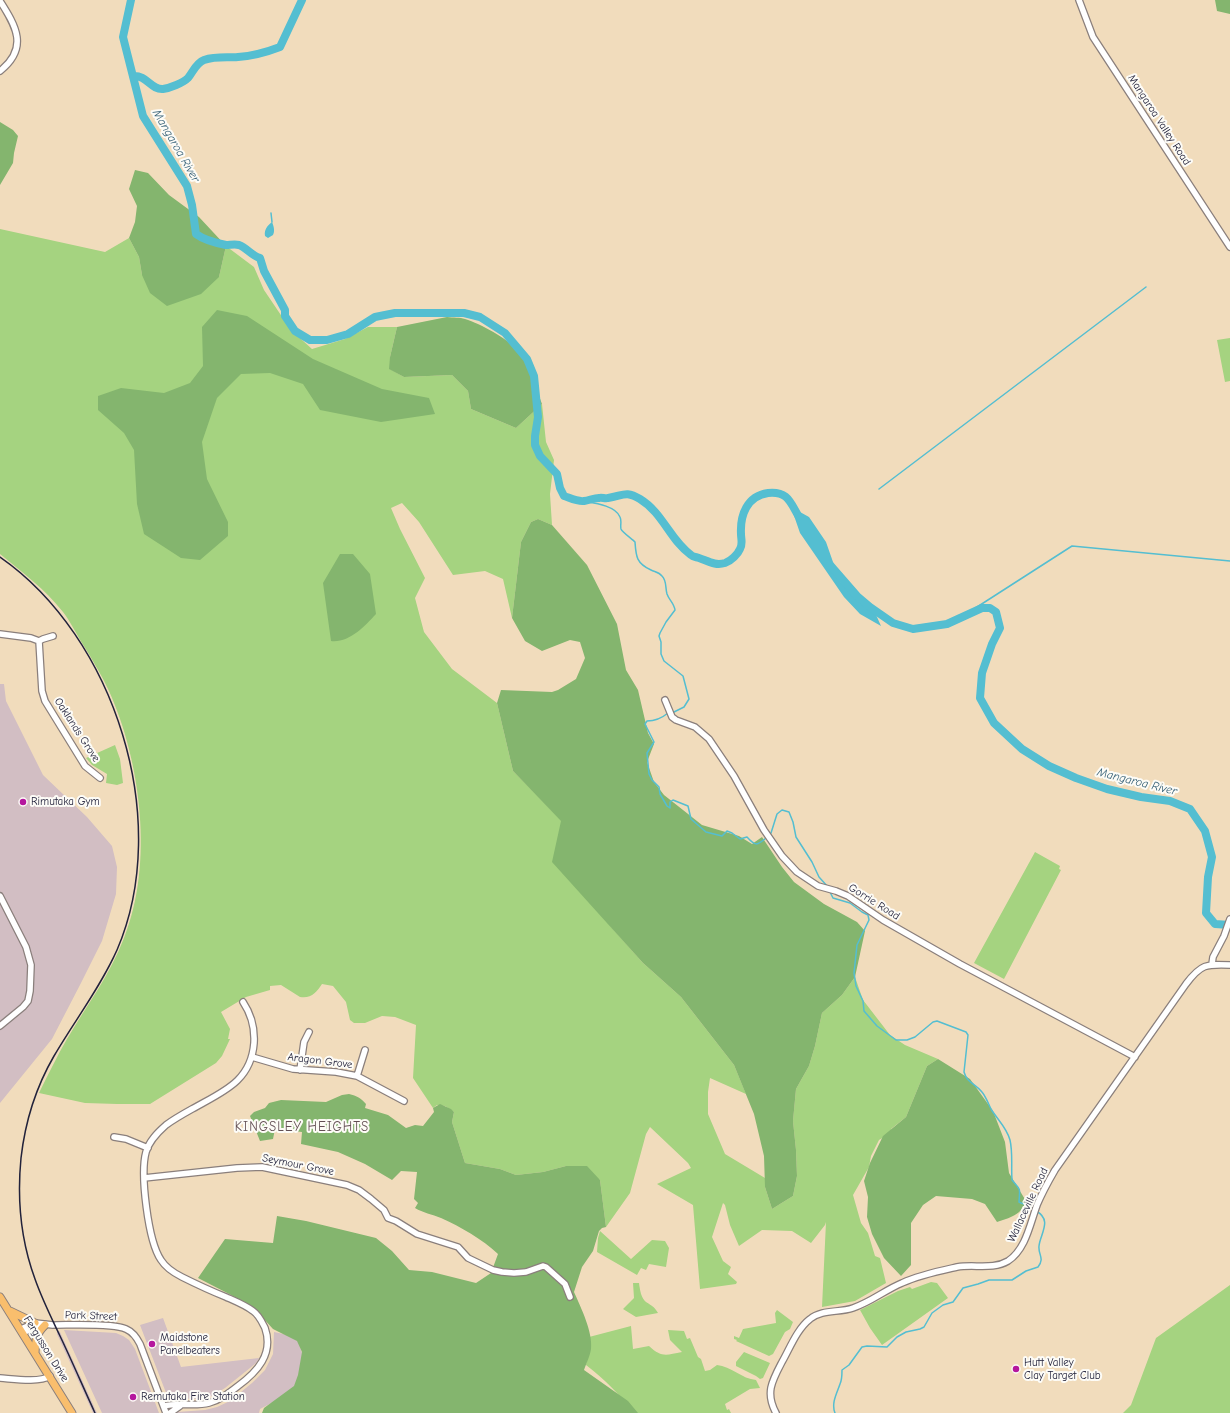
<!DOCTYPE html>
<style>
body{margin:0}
canvas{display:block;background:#f1dcbc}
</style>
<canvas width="1230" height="1413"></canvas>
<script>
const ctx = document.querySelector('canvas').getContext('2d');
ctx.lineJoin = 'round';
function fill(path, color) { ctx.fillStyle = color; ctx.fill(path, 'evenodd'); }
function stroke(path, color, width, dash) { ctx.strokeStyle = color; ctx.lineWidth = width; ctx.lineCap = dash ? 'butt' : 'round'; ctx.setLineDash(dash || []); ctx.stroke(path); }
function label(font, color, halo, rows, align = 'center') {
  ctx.font = font + ' "Comic Neue",sans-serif'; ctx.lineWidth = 4; ctx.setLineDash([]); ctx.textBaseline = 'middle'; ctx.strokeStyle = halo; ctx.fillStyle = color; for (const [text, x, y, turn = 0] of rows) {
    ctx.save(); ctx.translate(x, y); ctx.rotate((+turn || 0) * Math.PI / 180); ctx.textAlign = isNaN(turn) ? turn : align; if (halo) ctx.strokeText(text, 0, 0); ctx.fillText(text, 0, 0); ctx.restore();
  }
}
const industrial = new Path2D(`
 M0 684H4L6 701 43 775 87 817 112 846 117 867 116 894 102 941 81 983 52 1039 0 1103Z
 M163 1318 181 1367 259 1358 258 1360 255 1364 225 1388 212 1396 197 1399 168 1398 140 1325Z
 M64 1330 116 1333 123 1336 129 1340 135 1349 159 1413H102Z
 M59 1331 60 1332 97 1413H93L57 1334V1332Z
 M274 1332 297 1337 303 1356 296 1386 287 1395 260 1409 259 1413H175L177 1412 205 1410 217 1407 230 1401 252 1383 265 1370 273 1354Z`);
const green = new Path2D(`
 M0 229 105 252 129 238 139 257 142 275 219 277 226 246 254 267 264 290 291 330 312 349 345 339 368 327H397L390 357V369L404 377 452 375 468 391 471 409 516 428 542 404 546 442 554 460 550 494 552 525 538 519 531 522 521 542 512 618 503 579 485 571 453 575 419 522 402 503 391 508 400 529 425 578 415 598 424 632 452 669 497 703 513 771 562 821 611 927 643 963 681 997 734 1065 746 1094 710 1078 708 1092V1114L725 1154 765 1178V1187L772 1209 793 1196 797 1176 796 1150 793 1121 796 1089 809 1066 815 1046 822 1013 842 995 855 977 863 1000 890 1035 905 1045 938 1059 927 1066 906 1117 891 1129 892 1132 879 1140 871 1156 869 1167 853 1195 861 1223 868 1233 875 1256 880 1258 886 1283 855 1301 822 1307 826 1222 825 1225 811 1243 792 1231 762 1230 739 1246 730 1225 725 1205 723 1203 712 1237 723 1261 731 1267 728 1274 737 1282 736 1284 700 1289 693 1205 657 1184 691 1168 688 1163 650 1127 646 1134 630 1193 606 1227 600 1180 566 1166 543 1172 516 1175 500 1169 465 1163 452 1122 454 1112 445 1106 437 1105 433 1108 413 1078 416 1025 395 1017 382 1016 365 1023H354L350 1020 346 1002 333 986 322 984C317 992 311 999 300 997L281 985 270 986V990L246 997 221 1012 230 1029 228 1039H230L222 1056 216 1063 150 1104H117L85 1103 39 1093C48 1075 57 1056 67 1039 87 1005 110 975 124 938 154 864 141 762 109 691 101 674 92 659 82 643 76 633 70 621 63 612 45 589 22 572 0 554Z
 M1230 338V381L1225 382 1217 340Z
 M115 745 120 759 123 783 117 785 106 783 107 774 92 765 86 758Z
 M1035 852 1060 866 1059 869 1061 870 1004 979 974 963Z
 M600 1231 631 1259 652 1240 665 1241 669 1248 666 1267 649 1264 646 1270 641 1268 637 1275 597 1252 598 1238Z
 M931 1282 937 1283 948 1298 882 1345 870 1328 860 1310 898 1291 910 1287 912 1289Z
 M633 1283H639C640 1290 641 1298 646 1302 652 1306 654 1306 658 1313L636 1317 623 1309 634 1298Z
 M1230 1285V1413H1123L1131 1405 1156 1338Z
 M777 1310 793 1322 790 1329 785 1332 773 1354 769 1356 736 1341 737 1340 734 1339V1336L739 1338 743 1329 776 1323 775 1313Z
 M631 1326 633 1349 649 1346C662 1358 666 1355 682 1352L670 1340 668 1330 684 1331 687 1339 690 1338 698 1357 701 1359 705 1371 710 1370 717 1365C731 1366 742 1379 756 1380L760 1388 750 1389 725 1404 727 1410 729 1409 731 1413H633C619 1393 605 1380 586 1365L589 1337Z
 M744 1352 770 1363 763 1378 760 1379 756 1376 736 1366V1362Z`);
const forest = new Path2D(`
 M1215 0H1230V14L1217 11Z
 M0 122 13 130 18 136 14 153 13 163 0 185Z
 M135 170 148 173 169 195 199 217 226 246 219 277 201 294 167 306 150 293 142 275 139 257 129 238 135 222 137 206 129 189Z
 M217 310 247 316 313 359 382 389 429 398 435 414 381 422 320 410 303 384 270 373 241 374 217 398 202 442 207 479 228 522V536L200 560 181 558 144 534 137 504 134 450 124 433 98 410V396L121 388 164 393 190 383 203 366 202 327Z
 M447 317C453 318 460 317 465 319 481 324 507 338 518 351 528 364 536 388 542 404L516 428 471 409 468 391 452 375 404 377 389 369 390 357 397 327Z
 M538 519 552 525 587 565 617 624 626 670 638 690 648 733 654 744 647 762 654 782 664 795 702 825 739 836 752 844 762 837 782 867 794 882 824 904 857 922 865 931 855 977 842 995 822 1013 815 1046 809 1066 796 1089 793 1121 796 1150 797 1176 793 1196 772 1209 765 1187 764 1156 754 1114 734 1065 681 997 643 963 552 862 561 821 513 771 497 703 501 690 552 692 558 690 576 679 585 658 580 642 570 640 542 651 525 641 512 618 521 542 531 522Z
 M340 554H353L370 574 376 614C364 627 349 643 331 641L323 583Z
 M938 1059 970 1079 993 1111 1005 1142 1009 1173 1026 1201C1022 1215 1009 1218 997 1222L985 1204 972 1199 936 1196 923 1205 911 1223V1265L901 1276 884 1258 872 1234 867 1217 868 1197 864 1181 870 1163 883 1136 906 1117 927 1066Z
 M349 1094C357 1096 361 1098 366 1104L365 1108 388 1115 406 1128 415 1125 423 1126 434 1112 433 1108 440 1104 451 1109 454 1112 452 1122 465 1163 500 1169 516 1175 543 1172 566 1166H587L600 1180 606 1227 602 1228 599 1231 593 1251 582 1267 574 1292C581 1308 593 1332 591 1349 590 1356 586 1364 584 1370L628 1401 638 1413H262L264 1408 294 1386 298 1375 302 1352 297 1341 273 1329 253 1307 231 1295 198 1278 225 1239 273 1243 277 1216 306 1221 376 1238 392 1251 409 1270 432 1272 476 1283 491 1273 498 1254C482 1239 461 1227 441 1218 432 1214 423 1213 415 1208L418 1203 414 1199 417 1172 401 1171 392 1180 365 1164 338 1152 301 1144 302 1132 275 1129 273 1139 260 1141 250 1116 254 1112 265 1108 269 1103 281 1100 326 1102 342 1095Z`);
const water = new Path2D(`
 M272 222C274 227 275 231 273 235L268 238 265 236C264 230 267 226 272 222Z
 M791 507 809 517 826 542 840 582 849 591 873 608 881 626 860 614 844 597 800 533Z`);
const stream = new Path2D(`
 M271 213 272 222
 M879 489 1146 287
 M584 501C595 503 616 506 620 517 622 521 620 525 621 529 622 532 632 539 635 542 636 556 636 563 651 570 655 572 659 572 662 576 667 581 665 587 667 594 669 600 674 603 675 610L666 622 660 633 659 636 661 642V654L664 661 683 676 689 699 684 707 672 713
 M963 616 1072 546 1230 561
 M668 713C662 718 654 721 647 721L645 724 654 742 647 753 649 774 652 780 659 787 660 794 667 806 670 808V802L673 800 688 806 691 819 706 832 722 836 727 831 732 833 740 839 747 837C755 846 757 846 766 838
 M771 833 777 814 782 810 789 812 793 822 796 837 812 862 819 877 828 887
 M829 890 833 898 850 903 862 912 868 915 869 920 857 945 854 973 856 986 863 1001 864 1011 877 1026 896 1040H907L915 1037 933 1022 937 1021 966 1032 968 1035 964 1072C967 1083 976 1084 982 1092 986 1097 988 1103 991 1109 997 1119 1007 1128 1010 1140 1013 1153 1011 1167 1012 1180 1021 1191 1020 1187 1019 1202L1021 1203 1027 1205 1033 1209
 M835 1413C831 1403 837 1393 840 1384 842 1380 842 1375 842 1370L849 1365 862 1347 867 1346 887 1347 897 1337 906 1332 920 1329 924 1327 932 1313 943 1305 953 1302 963 1288 978 1284 989 1280H1012L1026 1271 1038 1267C1045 1258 1038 1255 1039 1246 1040 1234 1053 1220 1036 1211`);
const river = new Path2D(`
 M131 0 123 37 143 116 187 186 192 205 196 234C204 240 216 243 226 245 230 245 235 244 239 245 247 248 252 256 260 258L264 271 285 310V316L295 331 310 340H327L348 334 375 317 395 313H464L480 317 505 333 527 359 534 376 538 417 535 436V445L540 456 557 474 560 488 564 496C570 498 578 502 584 501 590 500 594 498 599 498 602 497 605 499 608 498 623 496 625 490 640 499 663 513 670 540 691 555 693 557 696 557 699 558 708 561 715 566 725 563 731 561 738 554 740 549 743 544 741 539 741 534 740 515 747 496 768 493 788 491 790 502 799 517
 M133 76C147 75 151 90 163 89 170 88 183 83 188 78 193 72 196 63 204 60 216 56 227 58 238 57 252 56 267 52 280 47L302 0
 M830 565 857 596 870 607 893 623 913 629 947 624 982 608H990L996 612 1000 628 992 644 982 673 980 698 994 723 1022 749 1049 766 1076 778 1107 789 1141 797 1170 801 1190 809 1205 831 1212 857 1208 877 1206 913 1215 924 1230 925`);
const minor = new Path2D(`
 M1079 0 1093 37 1230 247
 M0 1C16 26 29 48 0 71
 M0 634 31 638 39 641 43 639 53 636
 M39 641 42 691 45 701 85 766 100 778
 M665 700 672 717 676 720 695 727 709 739 734 776 764 830 782 856 797 872 818 886 836 891 848 896 883 920 960 964 1135 1057
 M0 896 26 947 31 965 30 991 28 1001 23 1007 0 1026
 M1212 964 1213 957 1224 936 1230 919
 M252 1057 293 1069 336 1072 357 1076 404 1101
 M300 1070 304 1042 309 1032
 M357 1076 365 1050
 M114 1137 126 1139 148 1148
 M144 1178 237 1168 262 1167 347 1185 359 1190 371 1199 384 1210 388 1218 396 1221 417 1234 458 1247 468 1258 493 1270 502 1272 514 1273 526 1272 543 1266 546 1267 565 1284 570 1297
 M56 1325C72 1325 113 1323 126 1329 133 1332 137 1338 140 1344L166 1413
 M21 1329 35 1323 53 1325
 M23 1333 32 1328 42 1325
 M0 1378C14 1379 39 1383 50 1376
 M164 1406C178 1402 194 1407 209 1403 220 1400 229 1393 238 1386 257 1372 274 1354 265 1328 262 1322 259 1315 253 1311 245 1305 235 1301 226 1297 211 1291 196 1284 182 1277 174 1273 166 1268 161 1260 148 1241 140 1174 146 1152 149 1141 157 1133 166 1125 174 1119 183 1114 192 1109 222 1092 251 1082 254 1043 255 1027 251 1014 243 1002
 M170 1413 180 1406
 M776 1413C765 1393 772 1381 782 1362 790 1348 797 1329 810 1319 822 1309 839 1313 853 1308 871 1302 885 1290 902 1283 919 1275 939 1271 957 1267 974 1264 993 1270 1008 1261 1026 1249 1030 1224 1037 1205 1042 1193 1048 1182 1055 1170L1186 984C1201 964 1206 964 1230 965`);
const major = new Path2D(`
 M0 1297 72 1413
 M10 1311 35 1323
 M35 1353C36 1339 35 1335 45 1325`);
const rail = new Path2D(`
 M0 557C115 637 173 820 117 950 100 988 75 1020 54 1056 36 1087 25 1123 21 1158 17 1199 21 1241 35 1279 42 1299 51 1317 60 1336 72 1361 83 1387 95 1413`);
const markers = [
 [23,802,4,"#b5179e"],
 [152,1344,4,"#b5179e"],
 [1016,1369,4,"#b5179e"],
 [133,1397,4,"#b5179e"]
];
const streetNames = [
 ["Mangaroa Valley Road",1159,120,57],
 ["Oaklands Grove",77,730,57],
 ["Gorrie Road",874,902,32],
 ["Aragon Grove",320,1061,7],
 ["Seymour Grove",298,1165,11],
 ["Wallaceville Road",1028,1205,-65],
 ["Park Street",91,1316,2],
 ["Fergusson Drive",46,1349,58]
];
const poiNames = [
 ["Rimutaka Gym",31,802],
 ["Maidstone",160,1338],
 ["Panelbeaters",160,1351],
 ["Hutt Valley",1024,1363],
 ["Clay Target Club",1024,1376],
 ["Remutaka Fire Station",141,1397]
];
const waterNames = [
 ["Mangaroa River",176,146,60],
 ["Mangaroa River",1137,782,14]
];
const quarterNames = [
 ["KINGSLEY HEIGHTS",302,1127]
];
fill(industrial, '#d2bec3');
fill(green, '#a5d380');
fill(forest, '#84b56e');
fill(water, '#54bed1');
stroke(stream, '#54bed1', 1.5);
stroke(river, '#54bed1', 8);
stroke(minor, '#8a7f7c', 8);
stroke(major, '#8a7f7c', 9);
stroke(minor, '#fff', 5.5);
stroke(major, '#f9be6d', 7);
stroke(rail, '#22223b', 1.5);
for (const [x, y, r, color] of markers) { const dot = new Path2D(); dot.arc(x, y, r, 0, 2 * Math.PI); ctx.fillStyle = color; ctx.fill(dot); stroke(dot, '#fdfcf7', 1.5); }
label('11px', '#22223b', '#fdfcf7', streetNames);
label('11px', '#22223b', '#fdfcf7', poiNames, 'left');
label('italic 12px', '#366077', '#fdfcf7', waterNames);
ctx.letterSpacing = '1px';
label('13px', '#624e53', '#fdfcf7', quarterNames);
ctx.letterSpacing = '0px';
</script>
